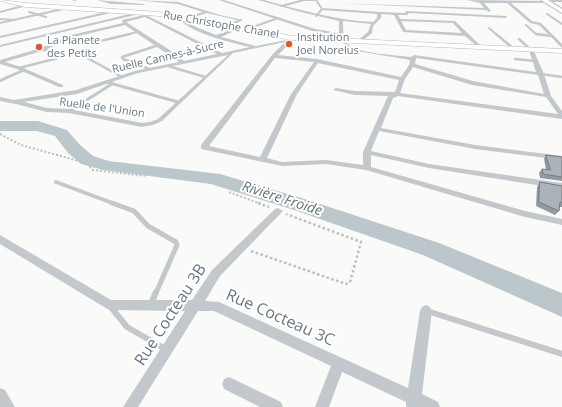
<!DOCTYPE html>
<meta charset="utf-8">
<style>
body{margin:0}
canvas{display:block;background:#fafaf8}
</style>
<canvas width="562" height="407"></canvas>
<script>
const ctx = document.querySelector('canvas').getContext('2d');
ctx.lineJoin = 'round';
function fill(path, color) { ctx.fillStyle = color; ctx.fill(path, 'evenodd'); }
function stroke(path, color, width, dash) { ctx.strokeStyle = color; ctx.lineWidth = width; ctx.lineCap = dash ? 'butt' : 'round'; ctx.setLineDash(dash || []); ctx.stroke(path); }
function label(font, color, halo, rows, align = 'center') {
  ctx.font = font + ' "Open Sans",sans-serif'; ctx.lineWidth = 4; ctx.setLineDash([]); ctx.textBaseline = 'middle'; ctx.strokeStyle = halo; ctx.fillStyle = color; for (const [text, x, y, turn = 0] of rows) {
    ctx.save(); ctx.translate(x, y); ctx.rotate((+turn || 0) * Math.PI / 180); ctx.textAlign = isNaN(turn) ? turn : align; if (halo) ctx.strokeText(text, 0, 0); ctx.fillText(text, 0, 0); ctx.restore();
  }
}
const river = new Path2D(`
 M0 121H38L67 130 80 145 93 156 109 161 220 174 308 200 439 243 562 293V317L423 255 294 210 211 184 103 170 81 164 68 153 55 136 37 131H0Z`);
const pathFar1 = new Path2D(`
 M0 134 21 145 86 163 93 170 145 176
 M229 192 261 204`);
const path = new Path2D(`
 M258 203 269 207
 M251 251 346 284 350 282 361 242 286 214`);
const laneFar5 = new Path2D(`
 M316 0 322 9 316 16
 M281 6 304 0H316
 M322 9 379 13
 M29 12 46 17
 M547 14 562 24
 M0 19 14 20
 M526 25 536 34 541 35
 M225 26 241 20
 M489 28 497 35
 M245 30 278 18
 M126 35 137 32`);
const laneFar4 = new Path2D(`
 M496 34 514 49
 M536 34 552 36
 M73 36 92 43 130 34
 M519 39 531 50
 M43 49 62 57
 M80 54 122 77
 M515 59 535 61
 M168 66 205 77
 M19 68 62 57
 M149 69 123 59 122 57 159 45
 M541 74 562 77
 M6 78 24 70`);
const laneFar3 = new Path2D(`
 M0 81 8 77
 M106 82 178 102
 M69 111 112 84`);
const laneFar2 = new Path2D(`
 M56 182 115 204`);
const laneFar1 = new Path2D(`
 M112 203 134 211 148 226 176 242 177 245 156 293`);
const lane = new Path2D(`
 M151 304 156 292
 M110 306 127 327 167 350
 M427 311 562 354`);
const street = new Path2D(`
 M72 0H77L75 1Z
 M97 0 143 4 145 5 111 4Z
 M134 0 178 2 220 15 243 20 241 21 207 13 188 19 187 17 203 12 178 4Z
 M219 0H224L315 29 339 33V21L301 12 258 0H264C300 10 335 20 373 22L377 18V13L379 12 405 13 406 11 507 16 506 18 409 13 407 15H398L400 19 455 21 481 46V47L479 48 465 36 403 32 394 15 381 14V18L373 26 372 33 361 42 357 41 368 32 371 24 343 21C343 28 343 37 347 43 356 54 397 55 411 57L414 55 536 72 529 50 533 49 544 74 551 96 562 111V119L398 96 393 98 381 128 475 145 562 156V160L475 149 379 131 371 151 429 164 562 183V189L429 168 371 155V167L525 211 562 219V225L525 217 366 170 326 164 282 166 201 149V145L272 55 285 42 233 53 162 121 153 125 142 127 69 113 47 112 16 104 0 101V97L14 100 76 90 135 71 179 62 125 25 74 37 45 50 5 62 21 67 63 85V87H59L17 69 0 64V60L41 48 71 35 123 23 122 20 144 15 150 12 152 13 148 16 222 53 250 47C233 43 184 32 178 16H180L196 27 216 35 239 27V29L221 37 256 46 292 39V41L278 55 317 59 401 77 409 65 410 60 351 50 344 44 339 35 312 31ZM145 17 217 54 184 61 179 56 126 22ZM401 21 453 23 462 33 406 30ZM228 55 158 119 150 122 142 123 69 109 47 108 24 102 77 94 138 73ZM275 58 314 62 291 94 260 157 209 146ZM416 58 538 75 544 94 473 81 415 64ZM318 63 399 80 395 92 355 91 336 88 333 90 355 95 388 96 363 152V165L326 160 282 162 267 158 297 94ZM413 67 472 85 546 97 558 114 400 93 405 79Z
 M467 0 549 1 548 3H511L532 21 541 23 562 44V48L539 25 530 23 507 3H484L491 11 489 12 486 10 334 3 484 8 480 3Z
 M551 0H562V2H552Z
 M26 4 27 6 0 13V11Z
 M67 7 68 9 0 24V22Z
 M110 11 111 13 0 38V36Z
 M138 12 139 14 0 47V45Z
 M278 208 283 211 281 213 220 276 205 301 219 302 408 388 420 311 422 307 426 305 430 307 432 311 422 394 438 402 440 407H406V402L342 372 329 407H315L331 366 214 311H198L138 407H123L185 311 109 310 0 244V235L111 300H192L212 270 275 209Z
 M229 377 281 402 283 407H260L224 389 222 384 224 379Z
 M0 388 5 390 15 407H0Z`);
const secondary = new Path2D(`
 M0 0 26 3 159 12 292 36 562 49V53L292 40 159 16 26 7 0 1Z`);
const primary = new Path2D(`
 M541 0H548L562 9V13Z`);
const wall = new Path2D(`
 M546 155 562 157V181L540 178 539 173 542 169 546 170 544 159Z
 M540 182 562 186V207H559V211L555 215 536 206 537 187Z`);
const building = new Path2D(`
 M546 155 562 157V177L543 174 542 169 550 170Z
 M540 182 562 186V202H560L559 211 539 202Z`);
const markers = [
 [289,44,4,"#e4572e"],
 [39,47,4,"#e4572e"]
];
const farStreetnames = [
 ["Rue Christophe Chanel",221,25,10],
 ["Ruelle Cannes-à-Sucre",168,57,-13],
 ["Ruelle de l'Union",102,108,8]
];
const farPoinames = [
 ["Institution",297,38],
 ["Joel Norelus",297,51],
 ["La Planete",47,41],
 ["des Petits",47,54]
];
const waterNames = [
 ["Rivière Froide",282,199,18]
];
const nearStreetnames = [
 ["Rue Cocteau 3B",171,315,-57],
 ["Rue Cocteau 3C",280,318,24]
];
fill(river, '#bbc7cb');
stroke(secondary, '#b3babf', 1);
stroke(primary, '#b5babe', 2);
stroke(pathFar1, '#bbbfc2', 2, [2, 2]);
stroke(path, '#bbbfc2', 2.5, [2.5, 2.5]);
stroke(laneFar5, '#c3c8cc', 2);
stroke(laneFar4, '#c3c8cc', 2.5);
stroke(laneFar3, '#c3c8cc', 3);
stroke(laneFar2, '#c3c8cc', 4);
stroke(laneFar1, '#c3c8cc', 5);
stroke(lane, '#c3c8cc', 6);
fill(street, '#c3c8cc');
fill(secondary, '#fff');
fill(primary, '#fff');
fill(wall, '#929a9f');
fill(building, '#aab3b9');
stroke(building, '#777d82', 1);
for (const [x, y, r, color] of markers) { const dot = new Path2D(); dot.arc(x, y, r, 0, 2 * Math.PI); ctx.fillStyle = color; ctx.fill(dot); stroke(dot, '#fff', 1.5); }
label('11px', '#657683', '#fff', farStreetnames);
label('11px', '#657683', '#fff', farPoinames, 'left');
label('italic 14px', '#60757c', '#fff', waterNames);
label('16px', '#657683', '#fff', nearStreetnames);
</script>
